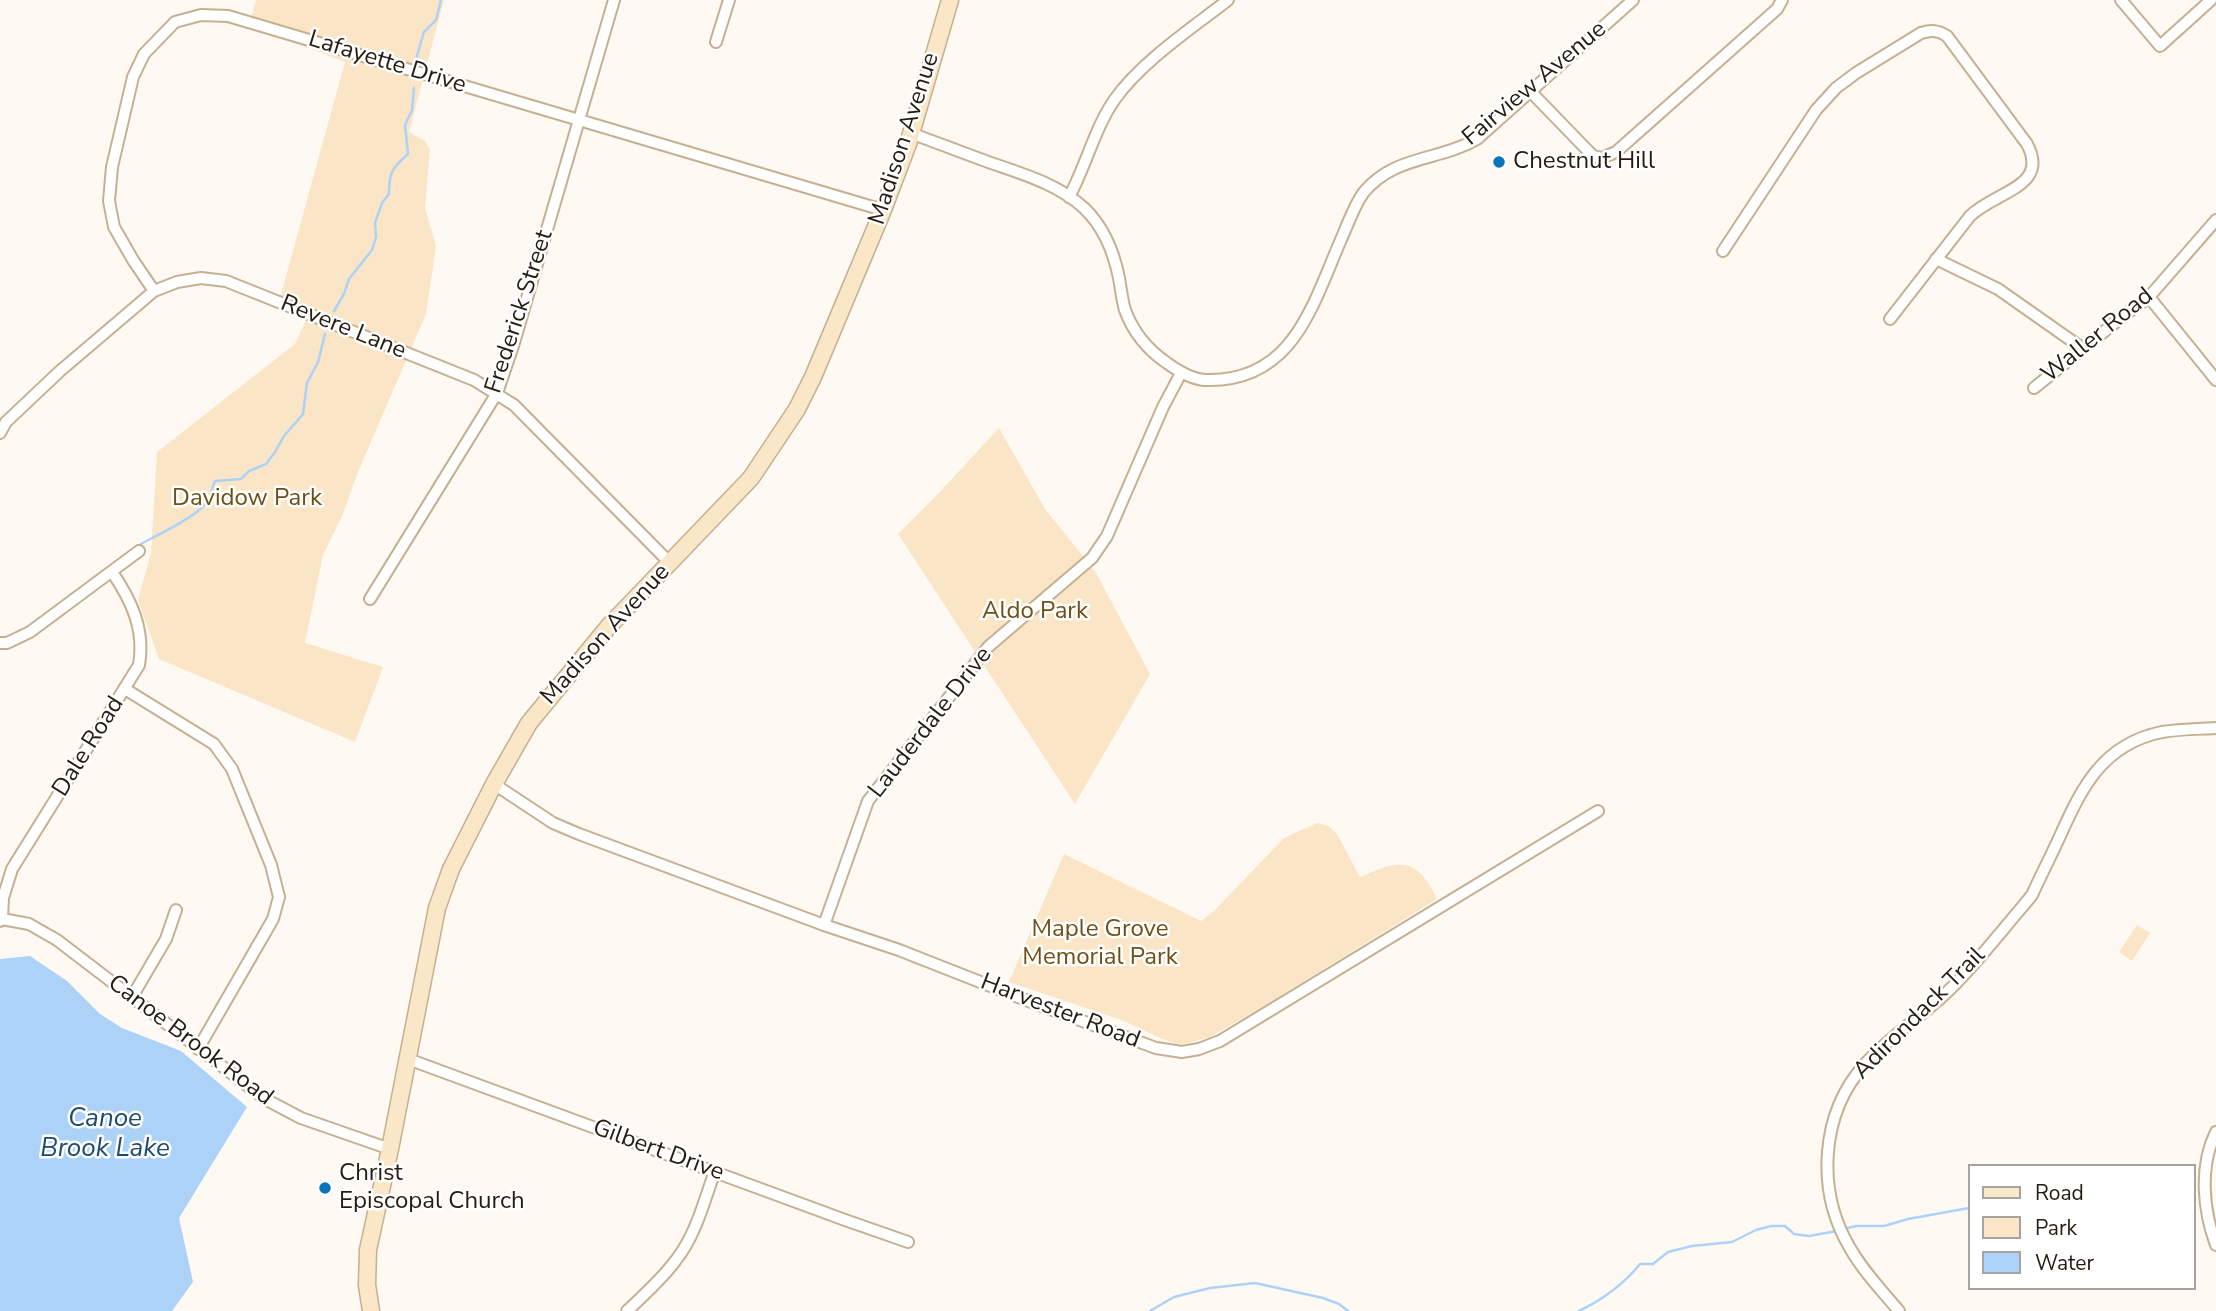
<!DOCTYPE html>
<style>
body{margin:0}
#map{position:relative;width:2216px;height:1311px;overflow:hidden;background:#fef9f3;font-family:"Nunito Sans",sans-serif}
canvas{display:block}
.legend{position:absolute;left:1968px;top:1164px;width:228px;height:126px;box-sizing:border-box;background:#fff;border:2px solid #a7a49f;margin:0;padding:9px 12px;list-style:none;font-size:21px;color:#241c10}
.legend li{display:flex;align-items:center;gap:14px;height:35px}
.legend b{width:35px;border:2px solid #a7a49f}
</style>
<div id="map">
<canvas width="2216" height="1311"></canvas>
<ul class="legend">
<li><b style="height:9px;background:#f9e7c8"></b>Road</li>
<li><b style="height:19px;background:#fae5c6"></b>Park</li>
<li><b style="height:19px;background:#add2f7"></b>Water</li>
</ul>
</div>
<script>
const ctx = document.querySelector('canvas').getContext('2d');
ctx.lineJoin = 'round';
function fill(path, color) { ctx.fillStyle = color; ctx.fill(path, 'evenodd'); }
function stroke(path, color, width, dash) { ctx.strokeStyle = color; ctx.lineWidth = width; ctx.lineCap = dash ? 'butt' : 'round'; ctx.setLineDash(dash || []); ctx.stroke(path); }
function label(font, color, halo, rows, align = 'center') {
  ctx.font = font + ' "Nunito Sans",sans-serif'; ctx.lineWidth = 5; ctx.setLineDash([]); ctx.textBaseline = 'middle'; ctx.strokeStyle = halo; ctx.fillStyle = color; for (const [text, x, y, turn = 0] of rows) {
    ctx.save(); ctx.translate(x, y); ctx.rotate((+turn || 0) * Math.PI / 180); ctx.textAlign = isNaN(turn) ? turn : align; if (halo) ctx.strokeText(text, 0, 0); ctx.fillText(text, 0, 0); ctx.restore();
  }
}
const green = new Path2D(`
 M256 0H444L409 132 425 141 430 150 425 208 436 246 426 314 358 472 342 516 323 555 305 643 383 667 355 742 159 659 138 600 151 553 157 452 295 344 310 311 280 298 345 62 249 25Z
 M999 428 1045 509 1095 571 1150 674 1075 804 898 534 936 496Z
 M1317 823 1329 826 1337 834 1360 877C1380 869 1404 855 1422 875 1428 881 1433 891 1437 899L1262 1007 1210 1037 1188 1043 1178 1044 1162 1039 1124 1021 1009 982 1064 854 1201 921 1214 911 1284 838Z
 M2137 925 2150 933 2132 961 2119 952Z`);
const water = new Path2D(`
 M30 956 67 981 100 1014 122 1028 181 1051 247 1107 179 1218 193 1282 172 1311H0V959Z`);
const stream = new Path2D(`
 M416 59 424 32 436 20 441 0
 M334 311 344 294 349 279 372 250 376 237 375 223 382 203 389 194C389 172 392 168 408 154L405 125 412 110 414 88
 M141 544C157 535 198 516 207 502 211 496 212 488 215 481L241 479 249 471 266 464 275 452 284 436 303 414 307 383 318 362 325 334
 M2193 1209H2194
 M1844 1229 1856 1226H1884L1908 1219 1969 1208
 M1150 1311 1174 1297 1210 1288 1255 1283 1323 1298 1339 1304 1348 1311
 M1579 1311C1604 1299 1623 1285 1640 1264H1653L1668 1252 1692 1246 1732 1242 1756 1230 1771 1226H1785L1794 1234 1809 1236 1837 1231`);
const street = new Path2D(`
 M2121 0 2160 46 2211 0
 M716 42 729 0
 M1530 91 1593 156 1602 158 1616 152 1777 9 1782 0
 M910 133C938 143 966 154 994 164 1026 175 1059 185 1084 208 1103 226 1114 253 1119 278 1121 289 1122 300 1125 310 1133 332 1148 350 1167 363 1178 371 1191 379 1205 380 1295 383 1313 302 1343 235 1349 221 1355 204 1364 192 1395 155 1439 161 1477 139L1633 0
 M1069 197C1086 166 1095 127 1115 99 1141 62 1192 28 1228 0
 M1723 251 1816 110 1836 88 1856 73 1921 33C1931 30 1938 30 1947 36L2027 144C2050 187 1996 191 1970 216L1890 319
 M1936 259 1998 289 2082 348
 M154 291 133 260 114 227 109 201 112 167 133 77 144 54 175 22 201 15 228 16 883 210
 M2149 297 2216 380
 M2034 388 2127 313 2149 297 2216 220
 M0 433 6 422 60 371 154 291 177 282 201 278 226 281 474 380 514 405 670 563
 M370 599 497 393 513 346 614 0
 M0 643H7L30 632 139 551
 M125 689 214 744 232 769 271 865 279 897 273 919 198 1049
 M494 784 553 823 579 834 824 925 899 950 1036 1004 1156 1048 1182 1052 1199 1049 1220 1041 1598 811
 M2 919 3 898 12 869 139 665C145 630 132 601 112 572
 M0 921 2 919 29 924 57 940 265 1099 301 1118 390 1149
 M824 925 868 801 988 647 1092 558 1107 536 1163 407 1181 373
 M132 997 166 939 176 910
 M408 1059 845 1220 908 1242
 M2216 1132C2199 1166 2203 1210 2216 1245
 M627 1311C644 1295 662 1279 676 1260 696 1235 704 1201 715 1171
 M1899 1311C1882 1291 1863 1271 1850 1248 1816 1191 1820 1114 1865 1064 1889 1037 1919 1018 1945 994 1973 968 1998 935 2023 906L2032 895C2041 875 2051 856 2060 836 2082 787 2103 744 2162 732 2179 729 2198 729 2216 728`);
const secondary = new Path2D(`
 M371 1311 367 1285 368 1250 390 1149 437 908 451 869 494 784 529 723 609 626 751 478 797 409 813 377 883 210 908 144 950 0`);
const markers = [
 [1499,162,7,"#0b74bf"],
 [325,1188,7,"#0b74bf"]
];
const streetNames = [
 ["Lafayette Drive",387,63,17],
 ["Fairview Avenue",1535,84,-40],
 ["Madison Avenue",905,139,-72],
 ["Frederick Street",520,312,-72],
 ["Revere Lane",343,328,22],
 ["Waller Road",2098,336,-39],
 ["Madison Avenue",606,635,-48],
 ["Lauderdale Drive",931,723,-52],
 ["Dale Road",89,747,-58],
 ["Harvester Road",1060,1012,21],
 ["Adirondack Trail",1920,1014,-45],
 ["Canoe Brook Road",190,1041,37],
 ["Gilbert Drive",658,1151,20]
];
const poiNames = [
 ["Chestnut Hill",1513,162],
 ["Christ",339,1174],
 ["Episcopal Church",339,1202]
];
const parkNames = [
 ["Davidow Park",247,499],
 ["Aldo Park",1035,612],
 ["Maple Grove",1100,930],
 ["Memorial Park",1100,958]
];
const waterNames = [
 ["Canoe",105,1120],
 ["Brook Lake",105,1150]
];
fill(green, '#fae5c6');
fill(water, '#add2f7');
stroke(stream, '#add2f7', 2.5);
stroke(street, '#c5b091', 14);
stroke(secondary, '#c5b091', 19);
stroke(street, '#fff', 10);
stroke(secondary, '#f9e7c8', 16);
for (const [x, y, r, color] of markers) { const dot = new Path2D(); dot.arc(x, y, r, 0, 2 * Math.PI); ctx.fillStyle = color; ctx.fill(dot); stroke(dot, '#fff', 2.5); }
label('24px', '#241c10', '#fff', streetNames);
label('24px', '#241c10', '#fff', poiNames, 'left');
label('24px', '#6e4f15', '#fff', parkNames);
label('italic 26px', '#1d4a71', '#fff', waterNames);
</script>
